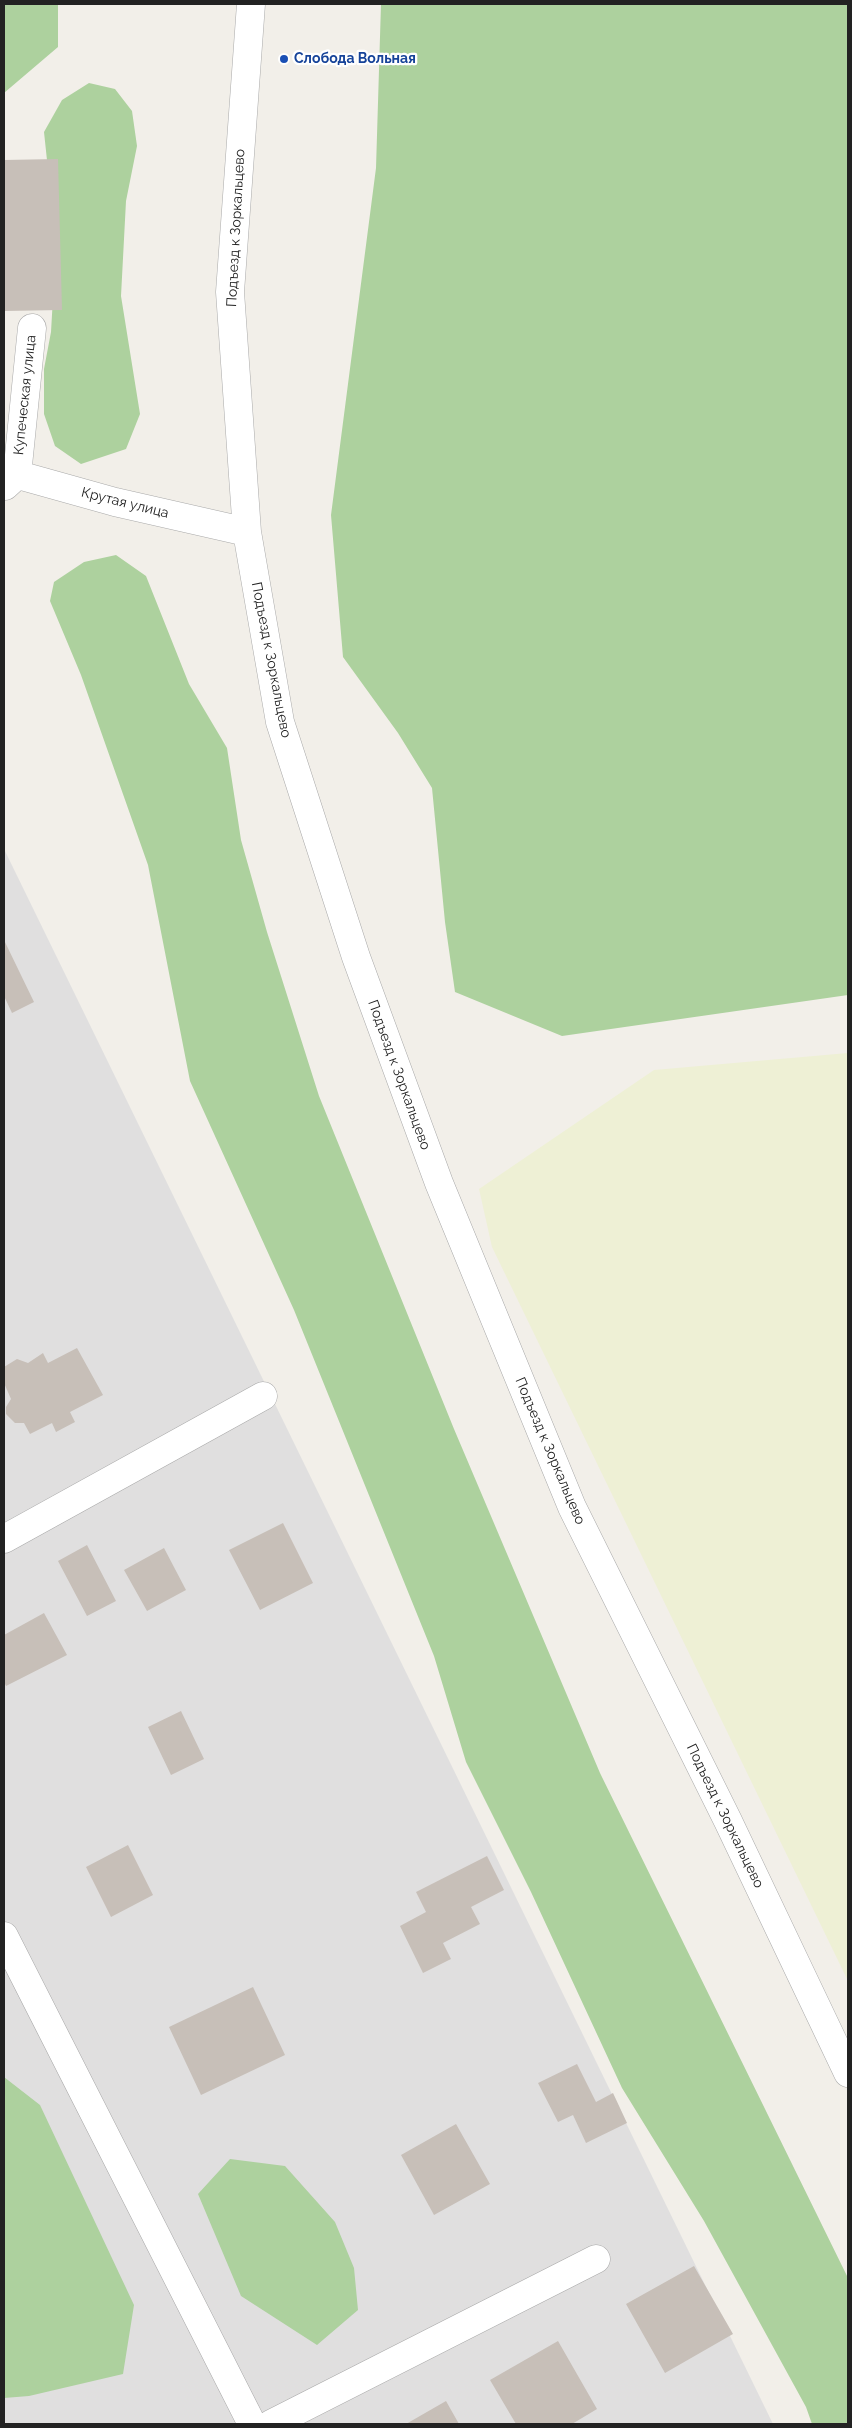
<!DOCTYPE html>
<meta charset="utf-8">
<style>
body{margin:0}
#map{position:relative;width:852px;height:2428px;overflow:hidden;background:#f2efe9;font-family:Raleway,sans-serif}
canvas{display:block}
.frame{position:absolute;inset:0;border:5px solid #222;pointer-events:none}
</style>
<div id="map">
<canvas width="852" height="2428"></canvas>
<div class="frame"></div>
</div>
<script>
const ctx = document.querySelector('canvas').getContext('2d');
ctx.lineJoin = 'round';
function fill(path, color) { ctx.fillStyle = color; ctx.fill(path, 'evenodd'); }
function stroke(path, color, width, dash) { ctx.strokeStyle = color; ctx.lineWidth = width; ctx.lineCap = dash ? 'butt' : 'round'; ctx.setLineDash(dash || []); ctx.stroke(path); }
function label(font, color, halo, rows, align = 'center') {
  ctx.font = font + ' Raleway,sans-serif'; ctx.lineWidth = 4.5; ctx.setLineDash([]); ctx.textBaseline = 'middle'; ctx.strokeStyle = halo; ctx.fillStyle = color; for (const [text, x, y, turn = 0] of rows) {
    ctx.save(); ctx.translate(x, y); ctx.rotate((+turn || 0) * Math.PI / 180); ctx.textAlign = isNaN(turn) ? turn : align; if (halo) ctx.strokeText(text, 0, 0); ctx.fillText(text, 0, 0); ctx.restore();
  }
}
const residential = new Path2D(`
 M4 849 773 2424H4Z`);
const farmland = new Path2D(`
 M848 1053V1981L492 1247 479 1189 654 1070Z`);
const forest = new Path2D(`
 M4 4H58V47L4 93Z
 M381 4H848V995L562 1036 455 992 445 922 432 788 398 733 343 657 331 515 376 168Z
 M89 83 115 89 132 111 137 146 126 201 121 296 140 414 126 449 81 464 55 446 44 414V369L51 332 56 245 44 132 62 100Z
 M116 555 146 576 189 684 227 748 241 840 267 932 319 1096 454 1429 600 1773 848 2278V2424H812L806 2407 704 2221 622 2088 531 1892 466 1762 434 1656 294 1310 190 1081 148 865 81 675 50 601 54 582 84 562Z
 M4 2077 40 2105 134 2305 123 2374 29 2396 4 2398Z
 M230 2159 285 2166 335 2222 354 2268 358 2310 317 2345 241 2296 198 2194Z`);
const building = new Path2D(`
 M58 159 62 310 4 311V160Z
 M4 940 34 1002 12 1013 4 996Z
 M77 1348 103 1395 70 1412 75 1422 56 1432 52 1423 30 1434 24 1423H15L6 1414V1407L11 1399 4 1383V1367L17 1359 28 1363 43 1353 48 1363Z
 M283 1523 313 1583 260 1610 229 1550Z
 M87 1545 116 1601 87 1616 58 1561Z
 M164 1548 186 1590 147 1611 124 1570Z
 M44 1613 67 1655 6 1686 4 1682V1635Z
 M181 1711 204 1759 171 1775 148 1727Z
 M128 1845 153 1895 111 1917 86 1867Z
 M487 1856 504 1890 471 1907 480 1924 443 1943 451 1959 423 1973 400 1926 426 1912 416 1892Z
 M253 1987 285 2055 201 2095 169 2027Z
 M577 2064 596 2102 613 2093 627 2123 586 2143 573 2115 558 2122 538 2083Z
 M456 2124 490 2184 434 2215 401 2155Z
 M694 2266 733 2334 665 2373 626 2304Z
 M558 2341 597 2409 572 2424H516L490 2380Z
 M446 2401 459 2424H406Z`);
const minor = new Path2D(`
 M251 4 230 292 247 532 280 722 356 957 439 1183 572 1507 728 1821 848 2073
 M4 471 115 502 247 532
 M5 486 17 475 32 328
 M4 1539 263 1396
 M4 1936 252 2424
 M271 2424 596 2259`);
const markers = [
 [284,59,5,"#1a4fb4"]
];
const transitNames = [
 ["Слобода Вольная",294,59]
];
const streetNames = [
 ["Подъезд к Зоркальцево",236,228,-87],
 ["Купеческая улица",25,395,-84],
 ["Крутая улица",125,503,14],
 ["Подъезд к Зоркальцево",271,660,79],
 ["Подъезд к Зоркальцево",399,1075,70],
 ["Подъезд к Зоркальцево",550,1451,67],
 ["Подъезд к Зоркальцево",725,1816,64]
];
fill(residential, '#e0dfdf');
fill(farmland, '#eef0d5');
fill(forest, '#add19e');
fill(building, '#c7bfb8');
stroke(minor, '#a9a9a9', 29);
stroke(minor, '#fff', 28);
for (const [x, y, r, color] of markers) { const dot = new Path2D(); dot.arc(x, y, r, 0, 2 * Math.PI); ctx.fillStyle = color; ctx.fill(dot); stroke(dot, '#fff', 2); }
label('bold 14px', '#164399', '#fff', transitNames, 'left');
label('14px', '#222', '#fff', streetNames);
</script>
